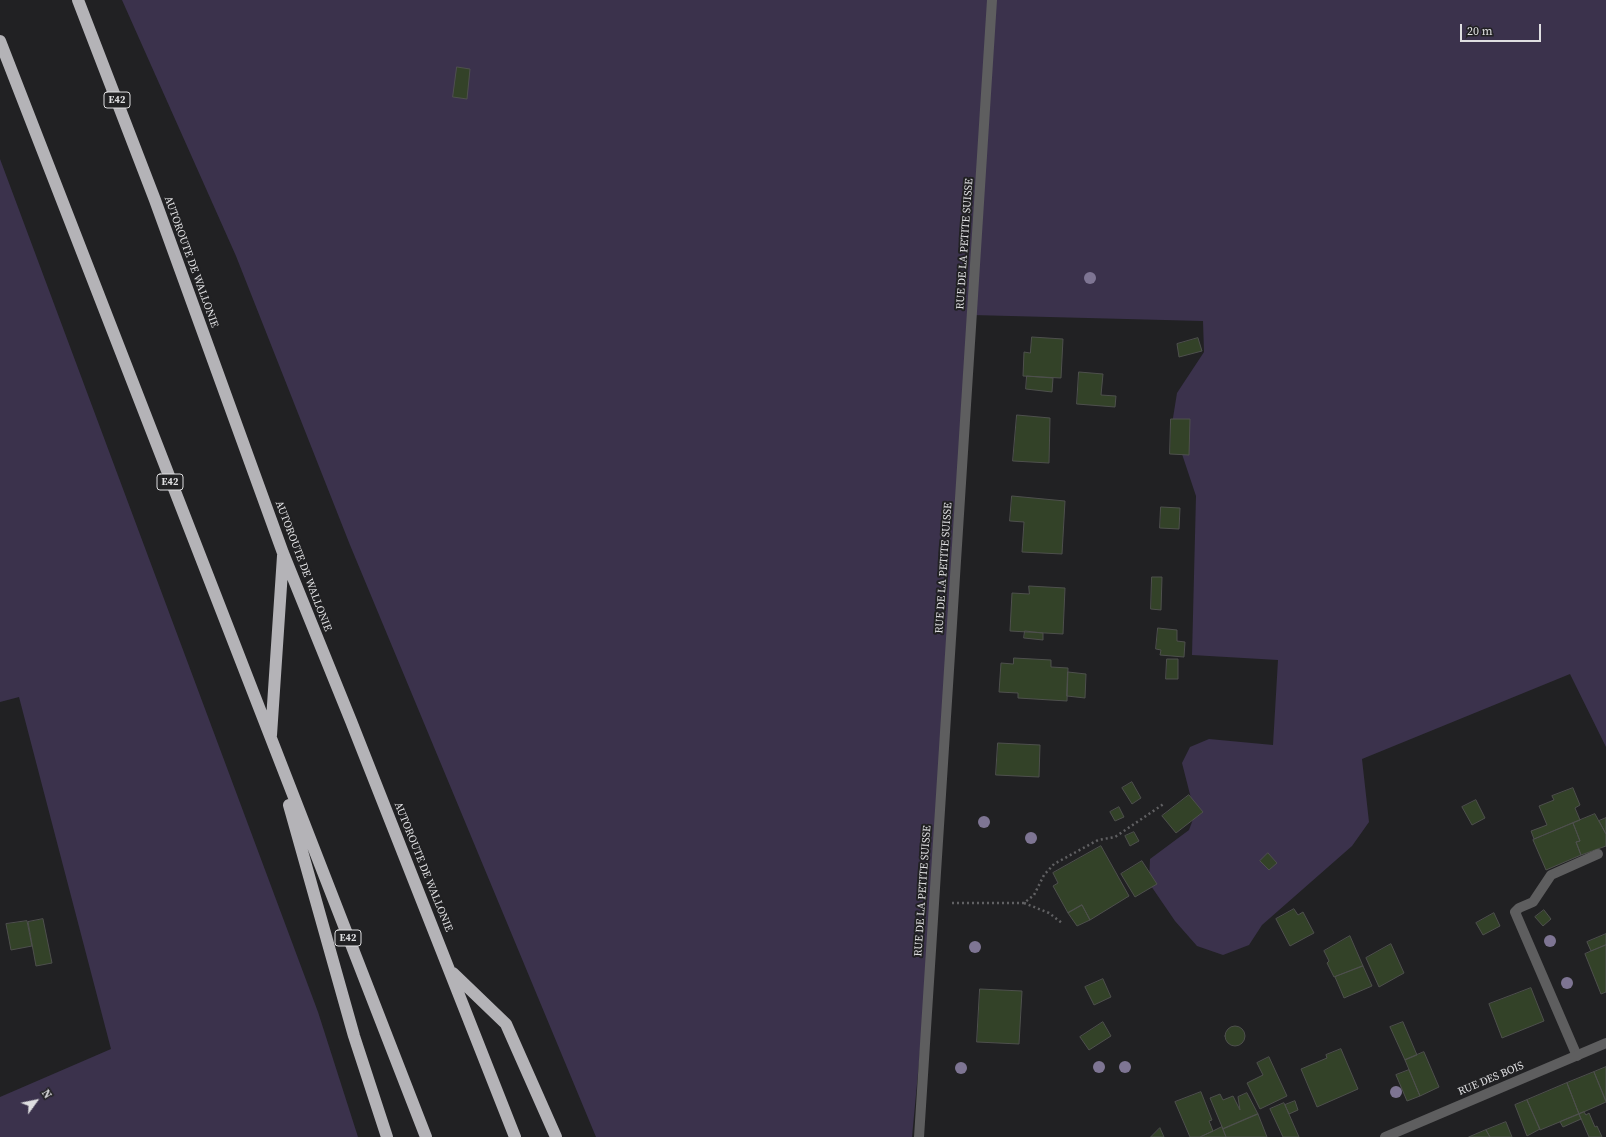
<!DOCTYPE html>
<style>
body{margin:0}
#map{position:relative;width:1606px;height:1137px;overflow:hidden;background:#212123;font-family:"Source Serif 4",serif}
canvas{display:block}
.north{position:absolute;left:16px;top:1081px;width:40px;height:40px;-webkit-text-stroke:3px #212123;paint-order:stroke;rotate:57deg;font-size:11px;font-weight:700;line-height:16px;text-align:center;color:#dfdfe1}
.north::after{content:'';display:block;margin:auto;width:14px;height:18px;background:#dfdfe1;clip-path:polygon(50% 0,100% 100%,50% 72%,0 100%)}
.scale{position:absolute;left:1460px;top:24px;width:81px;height:18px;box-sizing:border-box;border:2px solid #dfdfe1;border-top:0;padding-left:5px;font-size:12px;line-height:14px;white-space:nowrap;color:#dfdfe1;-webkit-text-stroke:3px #212123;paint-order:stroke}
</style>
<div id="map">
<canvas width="1606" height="1137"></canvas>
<div class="north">N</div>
<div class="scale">20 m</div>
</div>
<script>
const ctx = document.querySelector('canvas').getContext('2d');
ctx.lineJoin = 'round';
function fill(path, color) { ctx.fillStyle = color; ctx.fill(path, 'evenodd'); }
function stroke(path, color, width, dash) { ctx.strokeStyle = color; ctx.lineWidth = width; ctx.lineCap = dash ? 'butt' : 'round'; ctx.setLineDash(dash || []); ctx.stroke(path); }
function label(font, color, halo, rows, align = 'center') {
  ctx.font = font + ' "Source Serif 4",serif'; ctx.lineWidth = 4; ctx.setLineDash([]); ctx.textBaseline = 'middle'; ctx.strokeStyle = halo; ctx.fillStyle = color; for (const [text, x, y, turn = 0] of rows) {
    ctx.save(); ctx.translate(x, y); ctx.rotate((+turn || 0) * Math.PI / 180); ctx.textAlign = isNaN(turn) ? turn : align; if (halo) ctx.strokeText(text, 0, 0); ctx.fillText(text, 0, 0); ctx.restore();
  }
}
const green = new Path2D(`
 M122 0H1606V747L1570 674 1362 759 1369 822 1352 846 1262 925 1249 945 1223 955 1197 946 1175 921 1149 883 1150 859 1189 830 1195 814 1182 763 1190 747 1209 739 1273 745 1278 660 1192 655 1196 496 1172 424 1177 393 1204 352 1203 321 972 315 934 903 912 1137H596L350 545 236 256Z
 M0 159 318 1012 358 1137H0V1097L111 1049 19 697 0 702Z`);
const building = new Path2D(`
 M457 67 470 69 467 99 453 97Z
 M1032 337 1063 339 1061 378 1023 376 1024 352 1030 353Z
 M1198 338 1202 351 1179 357 1177 344Z
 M1079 372 1103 374 1101 395 1116 396 1115 407 1077 404Z
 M1027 376 1053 378 1052 392 1026 389Z
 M1017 415 1050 418 1049 463 1013 461Z
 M1171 419H1190L1189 455 1170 454Z
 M1012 496 1065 501 1062 554 1022 552 1024 522 1010 521Z
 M1161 507 1180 508 1179 529 1160 528Z
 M1152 577H1162L1161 610 1151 609Z
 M1029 586 1065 588 1063 634 1010 631 1012 593 1029 594Z
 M1158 628 1177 630V641L1185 642 1184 657 1160 655 1161 650 1156 649Z
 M1025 631 1043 633V640L1024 638Z
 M1014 658 1051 660V667L1068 668 1067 701 1018 698V693L999 692 1001 663 1013 664Z
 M1167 659H1178V679H1166Z
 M1068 672 1086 674 1085 698 1067 696Z
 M998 743 1040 745 1039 777 996 775Z
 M1132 782 1141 798 1132 804 1122 788Z
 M1573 788 1580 805 1575 808 1580 820 1534 839 1531 831 1547 825 1539 806 1554 800 1552 796Z
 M1189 795 1203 812 1176 833 1162 816Z
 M1476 800 1485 818 1472 825 1462 807Z
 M1119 807 1124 817 1115 821 1110 812Z
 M1595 814 1606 834V846L1581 855 1576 842 1580 841 1573 823Z
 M1606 818V834L1599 821Z
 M1573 823 1580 841 1576 842 1581 855 1546 870 1533 840Z
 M1134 832 1139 841 1130 846 1125 836Z
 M1101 846 1129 896 1090 920 1082 905 1068 913 1053 886 1058 883 1053 873Z
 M1268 853 1277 863 1269 870 1260 861Z
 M1142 861 1157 884 1135 897 1121 874Z
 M1082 905 1090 920 1077 926 1068 913Z
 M1294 909 1298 915 1303 912 1314 933 1290 946 1276 919Z
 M1544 910 1551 919 1543 926 1535 917Z
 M1494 913 1500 926 1483 935 1476 923Z
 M43 919 52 963 36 966 28 922Z
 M27 921 32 946 11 950 6 924Z
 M1606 934V945L1591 951 1587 942Z
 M1350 936 1363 966 1334 977 1327 963 1329 961 1324 951Z
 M1391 944 1404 973 1379 987 1366 958Z
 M1606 945V992L1601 994 1585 954Z
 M1363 966 1372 986 1344 998 1335 977Z
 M1103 979 1111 997 1094 1005 1085 987Z
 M1531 988 1544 1021 1502 1038 1489 1004Z
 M980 989 1022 991 1019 1044 977 1042Z
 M1103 1022 1111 1036 1089 1050 1080 1037Z
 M1403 1022 1417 1055 1405 1060 1390 1027Z
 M1225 1036a10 10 0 1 1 20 0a10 10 0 1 1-20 0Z
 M1341 1049 1358 1089 1317 1107 1301 1069 1327 1058 1326 1055Z
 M1424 1052 1439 1087 1420 1096 1405 1060Z
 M1269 1057 1287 1096 1260 1109 1247 1083 1263 1075 1257 1063Z
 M1606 1067V1101L1594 1072Z
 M1409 1070 1420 1096 1407 1101 1396 1075Z
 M1594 1072 1606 1102 1579 1114 1567 1083Z
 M1567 1083 1579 1114 1540 1130 1527 1100Z
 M1201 1092 1212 1120 1209 1121 1213 1131 1200 1137H1190L1175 1102Z
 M1247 1093 1258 1114 1223 1129 1210 1098 1220 1094 1223 1100 1233 1096 1240 1110 1238 1097Z
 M1527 1100 1540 1129 1527 1136 1515 1105Z
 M1295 1101 1298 1110 1289 1114 1285 1105Z
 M1284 1103 1285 1105 1299 1137H1283L1270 1109Z
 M1584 1112 1586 1115 1589 1113 1595 1127 1597 1126 1602 1137H1589L1579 1114Z
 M1258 1114 1267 1137H1226L1223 1129Z
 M1579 1114 1581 1119 1563 1127 1560 1122Z
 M1506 1122 1512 1137H1490L1486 1130Z
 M1222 1127 1226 1137H1200L1213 1131Z
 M1160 1128 1164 1137H1151Z
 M1486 1130 1490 1137H1469Z`);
const path = new Path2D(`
 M952 903H1024L1034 895 1044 875 1054 864 1098 840 1115 837 1165 803
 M1024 903 1049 913 1062 923`);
const service = new Path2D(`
 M1577 1056 1515 912 1519 908 1533 902 1551 875 1598 854`);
const minor = new Path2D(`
 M919 1137 992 0
 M1385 1137 1606 1043`);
const motorway = new Path2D(`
 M78 0 155 200 283 553 351 721 515 1137
 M0 41 426 1137
 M271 735 283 556
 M289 805 354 1036 387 1137
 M453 973 506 1024 556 1137`);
const trees = [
 [1090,278],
 [984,822],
 [1031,838],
 [1550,941],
 [975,947],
 [1567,983],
 [1099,1067],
 [1125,1067],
 [961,1068],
 [1396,1092]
];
const shields = [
 [117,100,26],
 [170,482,26],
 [348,938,26]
];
const shieldNames = [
 ["E42",117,100],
 ["E42",170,482],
 ["E42",348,938]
];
const streetNames = [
 ["RUE DE LA PETITE SUISSE",965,244,-86],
 ["AUTOROUTE DE WALLONIE",191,262,70],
 ["AUTOROUTE DE WALLONIE",303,566,69],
 ["RUE DE LA PETITE SUISSE",944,568,-86],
 ["AUTOROUTE DE WALLONIE",423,867,68],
 ["RUE DE LA PETITE SUISSE",923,891,-86],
 ["RUE DES BOIS",1491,1079,-23]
];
fill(green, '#3b324c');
fill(building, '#334228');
stroke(building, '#4e504d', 1);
stroke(path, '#616163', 2.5, [2, 3]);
stroke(service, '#5e5e5f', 10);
stroke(minor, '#5e5e5f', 10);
stroke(motorway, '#b4b3b7', 12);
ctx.fillStyle = '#7e7593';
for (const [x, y] of trees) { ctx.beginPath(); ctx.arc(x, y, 6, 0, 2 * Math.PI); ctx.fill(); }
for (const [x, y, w] of shields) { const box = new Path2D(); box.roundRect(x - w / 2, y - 8, w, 16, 3); ctx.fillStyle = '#212123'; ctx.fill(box); stroke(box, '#dfdfe1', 1); }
label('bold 10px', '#dfdfe1', null, shieldNames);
label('11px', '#dfdfe1', '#212123', streetNames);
</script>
